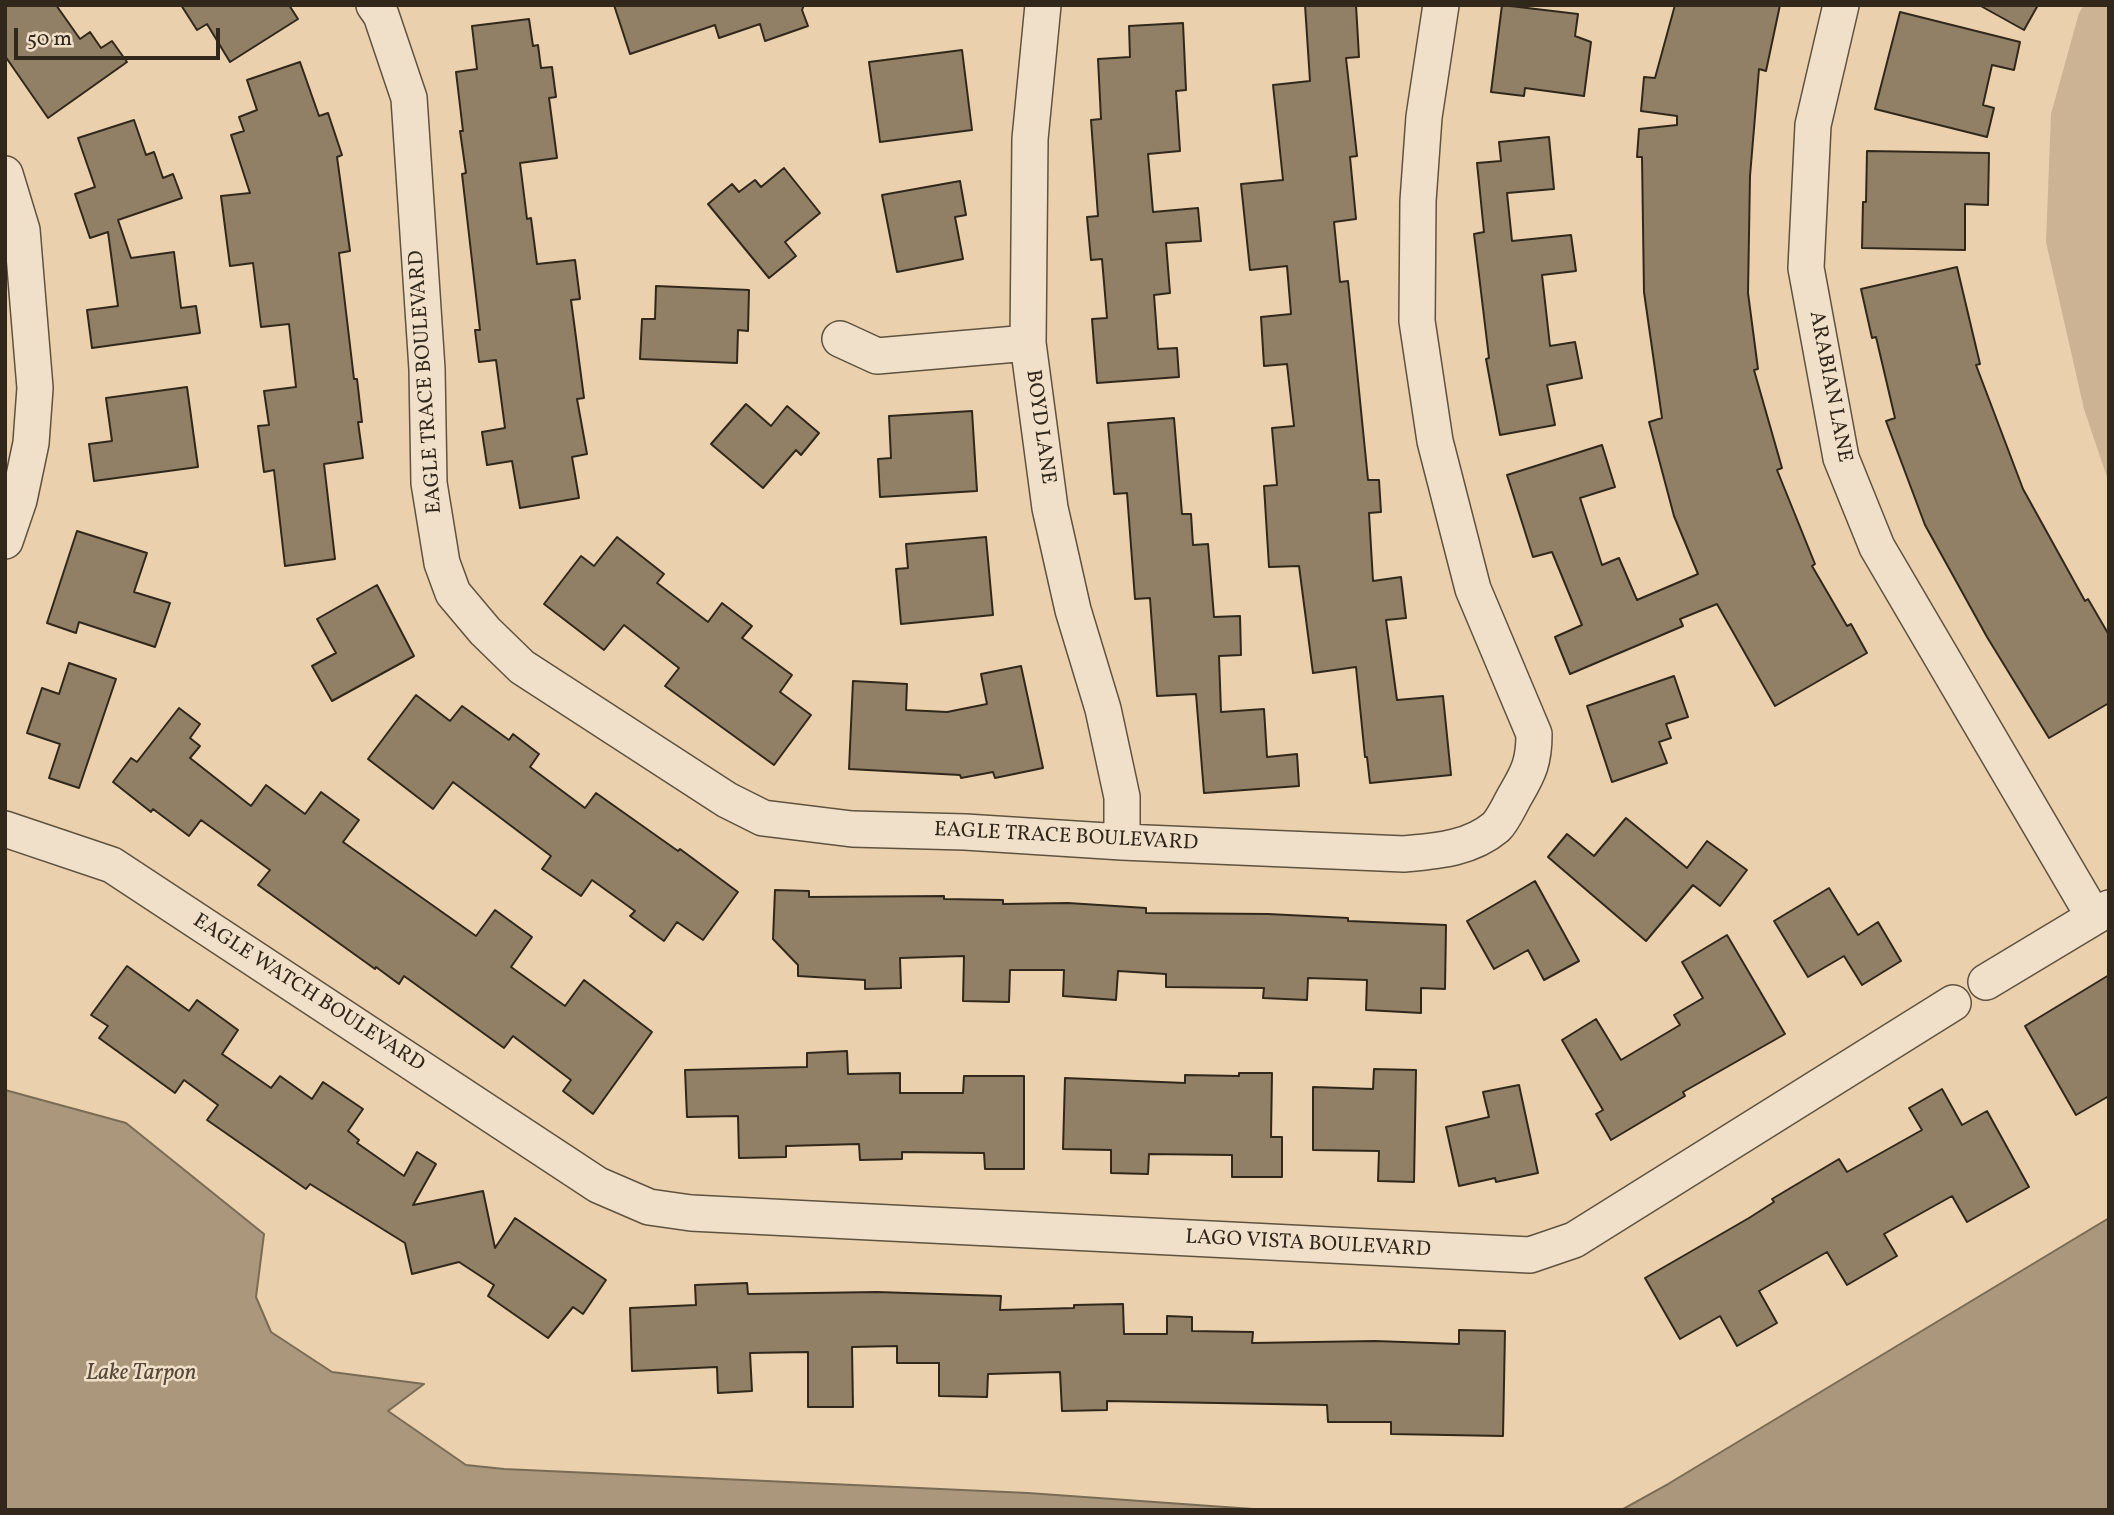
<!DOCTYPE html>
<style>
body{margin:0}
#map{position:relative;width:2114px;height:1515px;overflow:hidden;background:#ead0ac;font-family:Vollkorn,serif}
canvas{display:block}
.frame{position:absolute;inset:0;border:7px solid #31281b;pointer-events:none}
.scale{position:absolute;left:14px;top:28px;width:206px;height:32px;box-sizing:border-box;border:4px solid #31281b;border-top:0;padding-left:9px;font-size:21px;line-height:24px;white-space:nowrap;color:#31281b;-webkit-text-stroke:5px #f1e0c9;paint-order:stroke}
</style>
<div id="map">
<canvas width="2114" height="1515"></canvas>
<div class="frame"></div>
<div class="scale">50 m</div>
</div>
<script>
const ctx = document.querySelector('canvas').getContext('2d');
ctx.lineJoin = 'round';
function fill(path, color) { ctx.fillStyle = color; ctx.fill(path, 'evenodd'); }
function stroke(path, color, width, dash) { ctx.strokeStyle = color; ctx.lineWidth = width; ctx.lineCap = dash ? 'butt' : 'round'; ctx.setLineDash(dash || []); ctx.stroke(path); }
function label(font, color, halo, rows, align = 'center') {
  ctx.font = font + ' Vollkorn,serif'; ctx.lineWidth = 5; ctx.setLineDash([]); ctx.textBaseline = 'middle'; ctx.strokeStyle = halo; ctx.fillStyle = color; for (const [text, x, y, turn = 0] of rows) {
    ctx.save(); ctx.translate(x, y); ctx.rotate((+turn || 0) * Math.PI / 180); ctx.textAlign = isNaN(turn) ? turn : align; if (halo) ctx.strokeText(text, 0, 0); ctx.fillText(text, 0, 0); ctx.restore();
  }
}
const green = new Path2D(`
 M2084 5H2109V483L2084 409 2046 242 2051 114 2079 13Z`);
const water = new Path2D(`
 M5 1090 126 1123 264 1234 256 1297 271 1332 332 1372 424 1384 388 1411 466 1465 504 1469 1028 1493 1267 1510H5Z
 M2109 1218V1510H1621L1668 1484Z`);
const building = new Path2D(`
 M5 5H56L80 39 90 32 101 48 112 41 127 62 48 118 5 56Z
 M181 5H289L298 19 230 62 207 24 197 30Z
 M614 5H804L802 10 808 26 765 41 760 24 719 38 715 25 630 54Z
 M1305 5H1356L1359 57 1346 58 1357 156 1350 157 1356 219 1334 222 1340 282 1348 281 1368 480H1379L1381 512 1369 513 1373 581 1401 577 1406 618 1386 620 1397 700 1443 696 1451 775 1370 783 1367 757H1365L1356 667 1313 673 1299 566 1269 567 1264 486 1277 485 1272 428 1294 426 1287 364 1264 366 1261 317 1291 314 1287 266 1250 270 1241 184 1283 180 1273 85 1310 81Z
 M1502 5 1578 14 1575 36 1591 42 1584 96 1525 88 1524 96 1491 92Z
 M1675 5H1780L1766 71 1759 69 1750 176 1748 293 1758 369 1754 370 1782 468 1777 470 1815 564 1812 566 1847 626 1851 624 1867 653 1775 706 1717 604 1680 619 1683 626 1570 674 1555 637 1582 625 1552 552 1533 557 1507 475 1602 445 1615 487 1580 498 1602 565 1619 558 1637 600 1698 574 1674 516 1649 422 1662 418 1644 292 1642 157H1637L1639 129 1677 125V116L1641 111 1644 77 1655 78Z
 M1979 5H2038L2024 30Z
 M1900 12 2020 42 2014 70 1992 65 1983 105 1994 108 1987 137 1875 109Z
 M529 19 533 46 538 45 541 68 552 67 556 97 549 98 557 158 520 163 527 219 531 218 537 264 575 260 580 299 571 300 584 398 577 399 587 454 572 457 579 498 520 508 512 461 487 465 482 432 505 428 496 360 479 362 475 330H480L462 174 466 173 460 131H463L456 72 477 69 472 26Z
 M1183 23 1186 90 1176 91 1180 151 1148 154 1153 212 1198 208 1201 241 1166 243 1170 293 1154 295 1158 349 1177 348 1179 377 1097 383 1092 319 1107 318 1102 259 1091 260 1087 217 1098 216 1091 120 1101 119 1098 59 1130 57 1129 26Z
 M962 50 972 130 880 142 869 62Z
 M300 62 319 116 328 113 342 155 337 157 350 251 339 253 354 379H357L362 422H358L363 458 324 464 335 559 285 566 274 470 264 472 258 426 269 425 264 391 296 387 289 324 261 327 253 263 230 266 221 196 250 193 231 135 244 131 239 117 257 110 247 80Z
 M134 120 146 155 154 152 163 178 173 174 182 198 118 220 131 258 174 252 181 308 196 306 200 333 92 348 87 310 118 306 108 232 90 238 75 194 95 187 78 138Z
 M1549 137 1554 189 1507 193 1512 241 1571 235 1576 271 1542 275 1550 346 1575 342 1582 378 1547 385 1555 425 1500 435 1486 359 1489 358 1474 234 1484 232 1477 163 1501 161 1499 142Z
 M1867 151 1989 153 1988 205 1965 204V250L1862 248 1863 202H1866Z
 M784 168 820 213 785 242 796 256 769 278 708 204 732 184 739 192 755 180 761 187Z
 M960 181 966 215 955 217 963 259 897 272 882 195Z
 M1957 267 1980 364 1976 365 2023 489 2085 601 2088 599 2109 635V703L2049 738 1987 637 1925 525 1886 421 1895 418 1876 337 1872 338 1861 289Z
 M656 286 749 290 748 331 738 330 737 363 640 359 642 319H655Z
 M187 387 198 467 94 481 89 444 112 441 106 398Z
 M746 404 771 426 787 406 819 433 801 455 796 450 763 488 711 444Z
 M972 411 977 491 880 497 878 459 891 458 889 416Z
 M1174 418 1182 514H1191L1193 545 1208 544 1214 617 1240 616 1241 655 1219 656 1221 712 1264 709 1267 757 1297 754 1299 786 1204 793 1196 694 1157 696 1150 598 1135 599 1127 493 1114 494 1108 423Z
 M77 531 147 553 134 592 170 603 155 647 79 622 76 633 47 623Z
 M617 537 664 574 657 583 708 622 722 603 752 626 742 638 792 675 780 692 811 715 774 765 665 686 679 668 624 625 604 650 544 604 581 556 594 566Z
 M986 537 993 615 901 624 896 569 908 568 906 544Z
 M377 585 414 656 332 701 312 666 336 653 317 619Z
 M69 663 116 679 79 788 49 778 60 744 27 733 42 688 59 694Z
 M1021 666 1043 768 995 778 993 772 961 778 960 775 849 769 853 681 907 684 906 710 947 712 987 704 981 674Z
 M1674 676 1688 717 1666 724 1671 738 1659 742 1667 763 1612 782 1587 706Z
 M416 695 450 721 462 706 509 740 513 734 539 754 530 767 585 808 596 793 678 851 680 849 738 892 703 940 677 922 664 941 630 916 635 911 592 880 581 896 542 869 551 856 453 782 433 809 368 759Z
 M179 708 200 724 190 738 200 746 190 758 251 806 266 785 305 814 321 792 359 820 343 842 476 936 495 910 532 937 511 967 565 1006 584 980 652 1032 593 1114 563 1091 571 1080 513 1036 504 1048 404 976 399 984 376 967 375 969 258 885 270 870 201 820 189 836 153 809 151 812 113 782 131 758 137 762Z
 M1626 818 1687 868 1707 841 1747 870 1720 906 1693 885 1646 941 1548 857 1567 834 1594 856Z
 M1535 881 1579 961 1544 980 1528 950 1494 969 1467 921Z
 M1829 888 1858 935 1878 922 1901 961 1862 985 1844 956 1808 977 1774 921Z
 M775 890 809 891V897L944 896V899L1003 900V904L1068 903 1146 908V913L1268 914 1348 918V921L1446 925 1445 989 1421 988V1013L1366 1010 1367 980 1308 978 1307 1000 1263 998 1264 988 1166 987V974L1118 971 1116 1000 1063 996 1064 970H1010L1009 1002 963 1001 964 956 900 958 901 988 865 989V980L798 976V965L773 939Z
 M1727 935 1785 1034 1683 1092 1685 1096 1611 1140 1596 1114 1603 1110 1562 1040 1596 1019 1621 1060 1680 1025 1674 1015 1703 998 1682 962Z
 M127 966 189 1011 197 1000 238 1030 222 1054 271 1088 280 1076 312 1099 323 1082 363 1109 348 1131 359 1140 357 1143 404 1176 417 1152 436 1164 413 1205 483 1191 495 1248 515 1218 606 1280 583 1314 573 1307 548 1338 488 1296 494 1285 459 1262 412 1274 405 1243 310 1184 306 1189 207 1120 218 1105 184 1080 175 1093 99 1038 108 1026 91 1015Z
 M2109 975V1096L2076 1115 2025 1026Z
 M847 1051 848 1074 900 1073V1093H963L964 1076H1024V1169H985L984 1153 902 1152V1159L860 1160 859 1144 786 1146V1157L739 1158 738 1116 687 1117 685 1070 807 1067V1053Z
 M1374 1069 1416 1070 1414 1182 1378 1181 1379 1151 1313 1150V1087L1373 1089Z
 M1239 1073H1272L1271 1137H1282V1177H1232V1155L1149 1154 1148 1174 1111 1173V1150L1063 1149 1065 1078 1185 1083V1075L1239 1076Z
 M1519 1085 1538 1173 1496 1182 1495 1178 1459 1186 1446 1127 1489 1117 1483 1092Z
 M1942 1089 1962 1125 1987 1111 2029 1187 1967 1222 1952 1196 1884 1234 1897 1256 1847 1285 1827 1252 1759 1291 1777 1323 1737 1346 1720 1316 1680 1339 1645 1278 1749 1218 1774 1202 1772 1199 1839 1159 1847 1172 1922 1130 1909 1108Z
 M747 1283 748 1294 877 1292 1001 1296 1000 1310 1074 1308V1305L1123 1304 1124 1334H1167V1316L1192 1317V1331L1253 1332 1252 1343 1375 1341 1459 1344V1330L1505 1331 1503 1436 1391 1434V1422H1328L1327 1405 1107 1401V1410L1062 1411 1060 1372 988 1374 987 1397 939 1396V1363H897V1346L852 1347 853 1407H808V1352L750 1353 752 1391 718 1393 717 1367 632 1371 630 1308 696 1305 695 1285Z`);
const minor = new Path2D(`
 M374 5 381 15 409 98 427 369 429 483 442 563 453 593 485 631 522 667 727 800 763 818 852 829 965 832 1122 842 1404 854C1436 851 1470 849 1496 827 1504 819 1510 804 1516 794 1529 772 1534 761 1534 734L1473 589 1435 441 1417 321 1418 201 1424 117 1441 5
 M1043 5 1030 139 1028 343 1050 508 1073 610 1103 709 1122 797V842
 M1841 5 1813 125 1806 268 1841 458 1877 547 2094 917
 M5 174 22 230 35 388 31 443 19 500 5 541
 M840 339 877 356 1028 343
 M5 829 112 865 598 1185 649 1207 691 1213 1530 1255 1574 1240 1953 1003
 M1986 982 2109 908`);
const streetNames = [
 ["EAGLE TRACE BOULEVARD",427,382,-94],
 ["ARABIAN LANE",1829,387,79],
 ["BOYD LANE",1039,427,82],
 ["EAGLE TRACE BOULEVARD",1066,838,3],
 ["EAGLE WATCH BOULEVARD",308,994,33],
 ["LAGO VISTA BOULEVARD",1308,1245,3]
];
const waterNames = [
 ["Lake Tarpon",141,1375]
];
fill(green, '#cbb393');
fill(water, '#ab977b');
stroke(water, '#7a6b55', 2);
fill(building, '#917f66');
stroke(building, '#31281b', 2);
stroke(minor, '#5f523f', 38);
stroke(minor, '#f1e0c9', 35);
label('21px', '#31281b', '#f1e0c9', streetNames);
label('italic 23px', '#564938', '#f1e0c9', waterNames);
</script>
